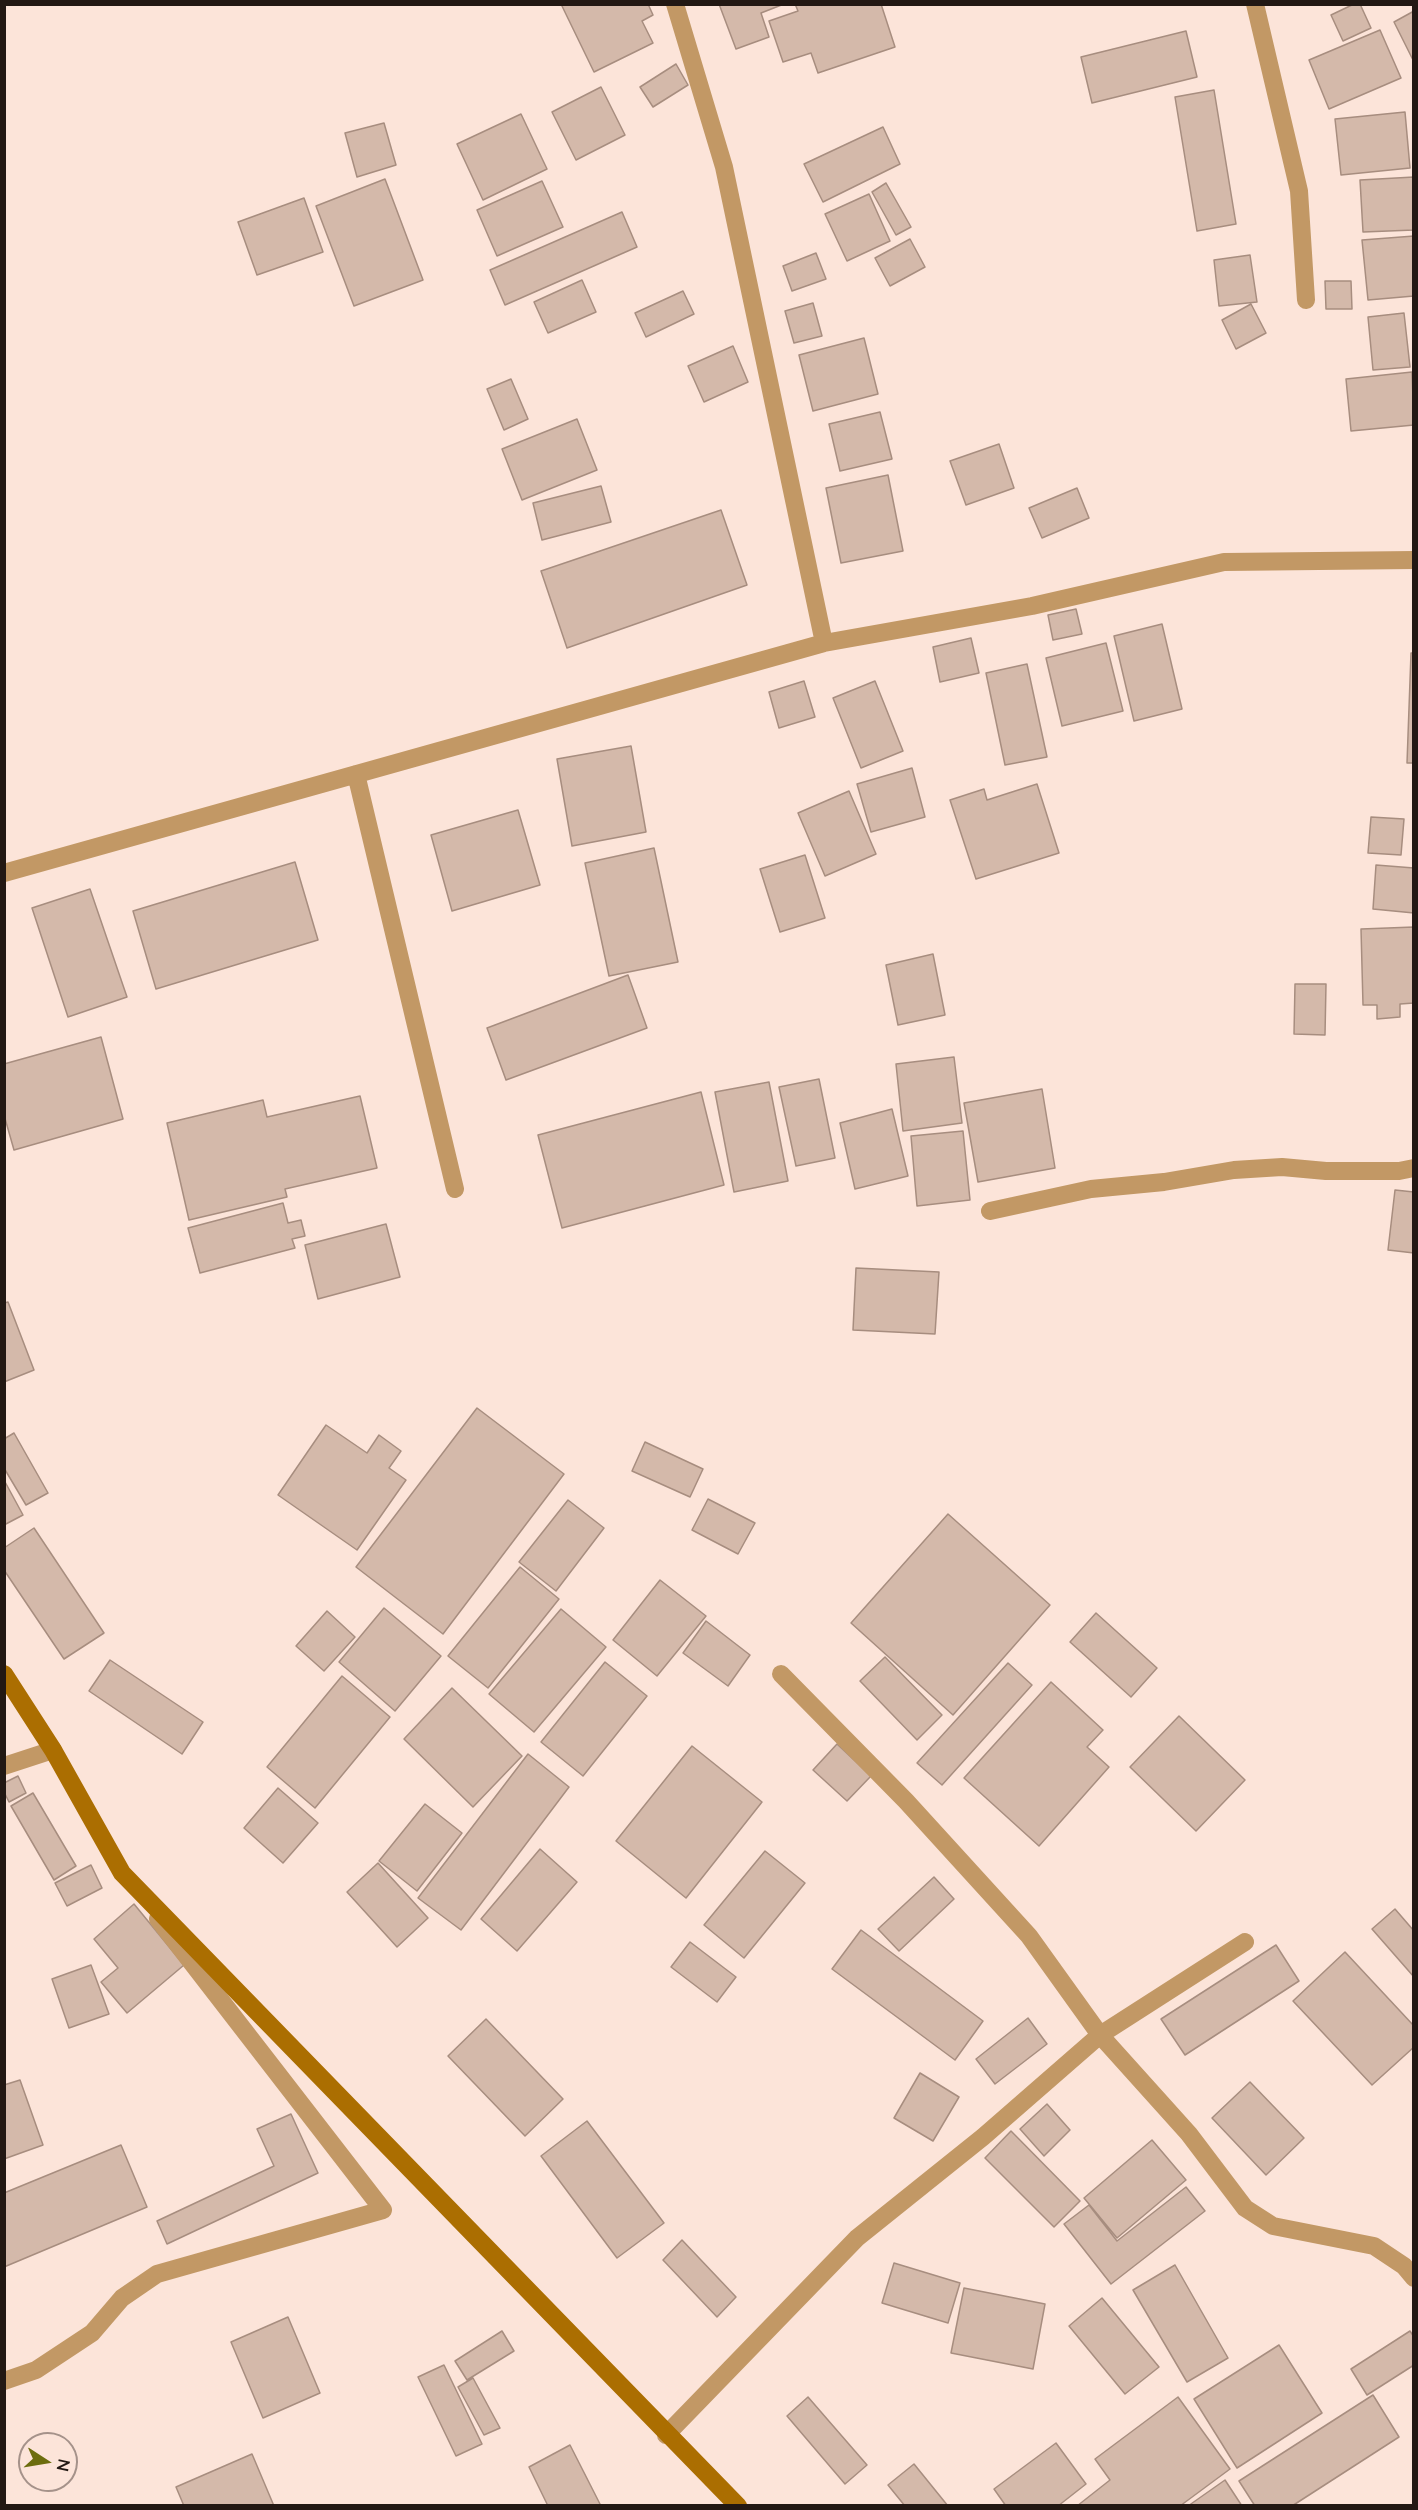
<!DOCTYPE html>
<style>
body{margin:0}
#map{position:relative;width:1418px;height:2510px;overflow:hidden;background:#fce4d9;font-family:Lato,sans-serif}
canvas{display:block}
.frame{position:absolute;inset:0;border:6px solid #221813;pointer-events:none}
.north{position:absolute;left:18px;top:2432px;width:60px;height:60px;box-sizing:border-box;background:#fce4d9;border:2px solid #a5928a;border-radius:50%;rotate:102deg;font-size:16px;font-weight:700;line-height:24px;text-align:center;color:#221813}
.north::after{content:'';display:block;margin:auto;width:21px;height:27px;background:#6c6d0e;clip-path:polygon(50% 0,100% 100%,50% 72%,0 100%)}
</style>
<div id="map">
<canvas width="1418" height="2510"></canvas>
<div class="frame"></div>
<div class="north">N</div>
</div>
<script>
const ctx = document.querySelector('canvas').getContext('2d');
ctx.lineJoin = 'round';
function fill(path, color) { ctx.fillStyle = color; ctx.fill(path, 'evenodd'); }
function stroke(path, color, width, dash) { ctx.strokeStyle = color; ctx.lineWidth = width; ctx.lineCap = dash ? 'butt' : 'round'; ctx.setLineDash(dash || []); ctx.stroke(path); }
const building = new Path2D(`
 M561 4H648L653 15 642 21 653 43 594 72Z
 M719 4H784L761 13 769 37 736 49Z
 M795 4H881L895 47 818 73 811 53 783 62 769 21 798 11Z
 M1354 4H1360L1371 28 1343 41 1331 15Z
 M1414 11V62L1394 22Z
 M1380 30 1401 78 1329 109 1309 60Z
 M1186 31 1197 77 1092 103 1081 57Z
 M676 64 688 85 653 107 640 87Z
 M601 87 625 135 576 160 552 112Z
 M1214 90 1236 224 1197 231 1175 97Z
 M1405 112 1410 168 1341 175 1335 119Z
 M521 114 547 169 483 200 457 144Z
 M384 123 396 165 357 177 345 133Z
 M883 127 900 164 823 202 804 164Z
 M1414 177V230L1363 232 1360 180Z
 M385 179 423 280 354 306 316 206Z
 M542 181 563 227 497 256 477 210Z
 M886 183 911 227 896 235 872 192Z
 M869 194 890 241 847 261 825 214Z
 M304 198 323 252 257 275 238 222Z
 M622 212 637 247 505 305 490 270Z
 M1414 236V296L1368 300 1362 240Z
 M910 239 925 267 890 286 875 258Z
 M816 253 826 279 792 291 783 266Z
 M1250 255 1257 302 1219 306 1214 260Z
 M582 280 596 312 548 333 534 302Z
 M1325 281H1351L1352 309H1326Z
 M683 291 694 314 646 337 635 313Z
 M813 303 822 336 794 343 785 311Z
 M1251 304 1266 333 1236 349 1222 320Z
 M1404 313 1410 367 1373 370 1368 317Z
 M864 338 878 394 813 411 799 355Z
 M733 346 748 382 704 402 688 366Z
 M1412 372 1414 425 1351 431 1346 379Z
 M511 379 528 419 504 430 487 389Z
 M880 412 892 459 840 471 829 424Z
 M577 419 597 470 522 500 502 449Z
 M999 444 1014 488 966 505 950 461Z
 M888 475 903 551 841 563 826 488Z
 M601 486 611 522 542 540 533 503Z
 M1077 488 1089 518 1042 538 1029 508Z
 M721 510 747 585 567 648 541 571Z
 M1076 609 1082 634 1053 640 1048 615Z
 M1162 624 1182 709 1134 721 1114 636Z
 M971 638 979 673 940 682 933 647Z
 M1106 643 1123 711 1062 726 1046 658Z
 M1411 653H1414V763H1407Z
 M1027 664 1047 757 1005 765 986 673Z
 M804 681 815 717 779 728 769 692Z
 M875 681 903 751 861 768 833 698Z
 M631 746 646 832 572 846 557 759Z
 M912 768 925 817 871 832 857 784Z
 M1037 784 1059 853 976 879 950 800 984 789 987 800Z
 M849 791 876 854 825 876 798 813Z
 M518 810 540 885 452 911 431 835Z
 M1371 817 1404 819 1401 855 1368 853Z
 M654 848 678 962 609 976 585 863Z
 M805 855 825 918 780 932 760 869Z
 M295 862 318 940 156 989 133 911Z
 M1376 865 1414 868V913L1373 909Z
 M90 889 127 997 68 1017 32 908Z
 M1414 927V1003L1400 1004V1017L1377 1019V1005H1363L1361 929Z
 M933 954 945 1015 898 1025 886 965Z
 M628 975 647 1028 506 1080 487 1028Z
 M1295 984H1326L1325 1035 1294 1034Z
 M101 1037 123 1119 14 1150 4 1115V1064Z
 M954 1057 962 1123 903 1131 896 1064Z
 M819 1079 835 1158 796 1166 779 1087Z
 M769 1082 788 1181 734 1192 715 1092Z
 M1042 1089 1055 1168 978 1182 964 1103Z
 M701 1092 724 1185 562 1228 538 1135Z
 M360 1096 377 1168 285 1189 287 1197 189 1220 167 1123 263 1100 267 1117Z
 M892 1109 908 1176 855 1189 840 1123Z
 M963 1131 970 1200 917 1206 911 1136Z
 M1395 1190 1414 1192V1253L1388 1250Z
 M283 1203 288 1223 301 1220 305 1236 292 1239 295 1248 200 1273 188 1228Z
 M386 1224 400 1277 318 1299 305 1245Z
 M856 1268 939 1272 935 1334 853 1330Z
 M8 1302 34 1370 4 1382V1303Z
 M477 1408 564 1474 443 1634 356 1567Z
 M326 1425 367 1453 379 1435 401 1451 389 1468 406 1480 357 1550 278 1495Z
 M14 1433 48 1493 26 1505 4 1468V1439Z
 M645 1442 703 1469 690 1497 632 1471Z
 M4 1480 23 1515 4 1525Z
 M708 1499 755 1523 738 1554 692 1530Z
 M568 1500 604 1528 556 1591 519 1562Z
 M948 1514 1050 1605 953 1715 851 1623Z
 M34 1528 104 1633 64 1659 4 1570V1548Z
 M520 1567 559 1599 488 1688 448 1656Z
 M660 1580 706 1616 657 1676 613 1640Z
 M384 1608 441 1656 395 1711 339 1662Z
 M561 1609 606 1647 534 1732 489 1694Z
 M327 1611 355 1637 324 1671 296 1646Z
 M1096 1613 1157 1668 1131 1697 1070 1642Z
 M706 1621 750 1655 728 1686 683 1653Z
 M885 1657 942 1715 917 1740 860 1681Z
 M110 1660 203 1722 182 1754 89 1691Z
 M605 1662 647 1696 583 1776 541 1742Z
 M1008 1663 1032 1685 942 1785 917 1763Z
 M342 1676 390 1717 315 1808 267 1767Z
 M1051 1682 1103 1730 1087 1747 1109 1767 1039 1846 964 1778Z
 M452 1688 522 1756 473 1807 404 1739Z
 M1179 1716 1245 1780 1196 1831 1130 1767Z
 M837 1744 871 1776 847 1801 813 1770Z
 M692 1746 762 1802 686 1898 616 1841Z
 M528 1754 569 1787 461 1930 418 1898Z
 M18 1776 26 1793 9 1802 4 1792V1783Z
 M278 1788 318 1823 283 1863 244 1828Z
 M33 1793 76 1866 54 1880 11 1806Z
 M425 1804 462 1833 417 1891 379 1861Z
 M540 1849 577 1882 517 1951 481 1919Z
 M765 1851 805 1883 744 1958 704 1925Z
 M378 1863 428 1918 397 1947 347 1892Z
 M91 1865 102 1888 67 1906 55 1883Z
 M934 1877 954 1899 899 1951 878 1929Z
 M134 1904 184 1965 127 2013 101 1982 118 1968 94 1939Z
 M1395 1909 1414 1931V1977L1372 1929Z
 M861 1930 983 2021 955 2060 832 1969Z
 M690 1942 736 1977 717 2002 671 1967Z
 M1276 1945 1299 1981 1185 2055 1161 2019Z
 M1345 1952 1414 2026V2047L1372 2085 1293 2001Z
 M91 1965 109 2014 69 2028 52 1979Z
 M1028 2018 1047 2044 995 2084 976 2059Z
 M486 2019 563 2099 525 2136 448 2056Z
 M920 2073 959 2097 933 2141 894 2118Z
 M20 2080 43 2145 4 2159V2085Z
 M1250 2082 1304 2138 1266 2175 1212 2118Z
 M1047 2104 1070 2130 1044 2156 1020 2129Z
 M291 2114 318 2173 167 2244 157 2221 274 2166 257 2129Z
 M587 2121 664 2223 617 2258 541 2156Z
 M1011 2131 1080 2201 1054 2227 985 2158Z
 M1152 2140 1186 2180 1117 2238 1084 2198Z
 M121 2145 147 2207 4 2267V2193Z
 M1186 2187 1205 2211 1111 2284 1064 2224 1089 2205 1117 2241Z
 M682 2240 736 2297 717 2317 663 2260Z
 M894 2263 960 2283 948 2323 882 2303Z
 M1175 2265 1228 2358 1187 2382 1133 2290Z
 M964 2288 1045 2304 1033 2369 951 2353Z
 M1102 2298 1159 2367 1125 2394 1069 2326Z
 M288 2317 320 2393 263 2418 231 2342Z
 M502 2331 514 2351 467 2380 455 2361Z
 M1410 2331 1414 2337V2365L1367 2395 1351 2369Z
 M1279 2345 1322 2413 1237 2468 1194 2399Z
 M444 2365 482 2444 456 2456 418 2377Z
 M473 2378 500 2428 484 2435 458 2387Z
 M1373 2395 1399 2437 1292 2506H1255L1239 2481Z
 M808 2397 867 2465 845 2484 787 2416Z
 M1178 2397 1230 2469 1180 2506H1077L1110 2480 1095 2459Z
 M1056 2443 1086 2484 1058 2506H1006L994 2489Z
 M570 2445 601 2506H548L529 2467Z
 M252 2454 274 2506H184L176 2487Z
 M914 2464 948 2506H905L888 2485Z
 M1225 2480 1242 2506H1188Z`);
const street = new Path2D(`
 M675 4 724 167 824 643
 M1255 4 1299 191 1306 300
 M356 774 455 1189
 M4 873 824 643 1032 606 1224 562 1414 560
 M990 1211 1091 1189 1164 1182 1234 1170 1282 1167 1326 1171H1399L1414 1168
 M781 1674 906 1801 1029 1936 1100 2035 1189 2134 1245 2208 1273 2226 1374 2246 1404 2266 1414 2278
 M4 1766 53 1750
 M4 2381 36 2370 92 2333 122 2298 157 2274 383 2210 158 1919
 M666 2435 857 2238 983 2137 1100 2035 1245 1942`);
const secondary = new Path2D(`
 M4 1674 53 1750 122 1873 738 2506`);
fill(building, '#d4b9aa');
stroke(building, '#a78d7f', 1.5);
stroke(street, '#c29865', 18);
stroke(secondary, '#ab6e01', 18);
</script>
